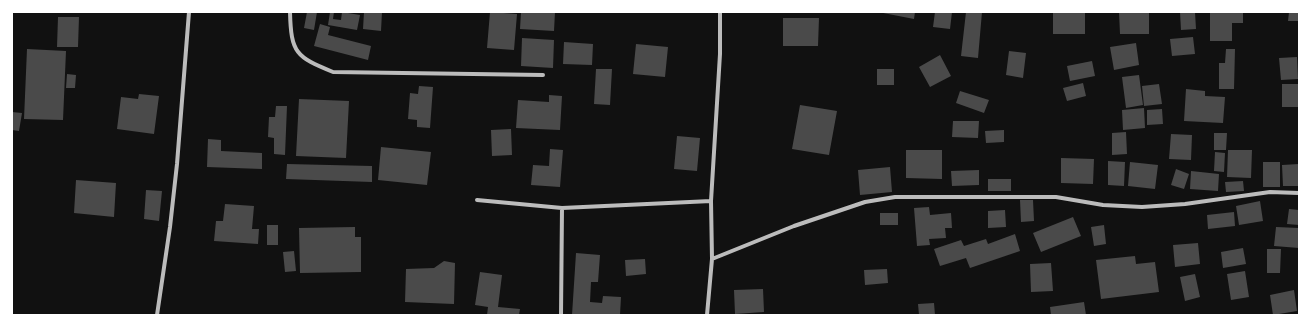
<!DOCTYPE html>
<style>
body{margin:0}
#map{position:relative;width:1311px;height:327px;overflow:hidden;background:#111;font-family:Inter,sans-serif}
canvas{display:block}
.frame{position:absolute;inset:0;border:13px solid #fff;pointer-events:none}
</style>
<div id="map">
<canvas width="1311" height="327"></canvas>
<div class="frame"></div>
</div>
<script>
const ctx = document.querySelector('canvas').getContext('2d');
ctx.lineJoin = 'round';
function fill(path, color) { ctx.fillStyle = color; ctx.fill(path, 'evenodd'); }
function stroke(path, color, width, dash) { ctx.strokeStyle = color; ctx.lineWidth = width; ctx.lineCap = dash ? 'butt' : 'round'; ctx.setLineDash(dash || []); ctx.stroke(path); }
const building = new Path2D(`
 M307 12H317L314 30 304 28Z
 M330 12H334L333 19 341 20 342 12 360 15 357 30 328 25Z
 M364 12H382L381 31 363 29Z
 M490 12 517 14 514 50 487 48Z
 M521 12H555L554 31 520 29Z
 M878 12H915L914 19Z
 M935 12H952L950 29 933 27Z
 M966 12H982L978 58 961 56Z
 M1053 12H1085V34H1053Z
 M1119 12H1149V34H1120Z
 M1180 12H1195L1196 29 1181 30Z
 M1210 12H1243V23H1232V41H1210Z
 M1289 12H1299V21H1288Z
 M58 17H79L78 47H57Z
 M783 18H819L818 46H783Z
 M320 24 330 27 328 35 371 46 368 60 314 46Z
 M1193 37 1195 54 1172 56 1170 39Z
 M522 38 554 40 553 68 521 66Z
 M564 42 593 44 592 65 563 64Z
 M1136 43 1139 65 1114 70 1110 47Z
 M636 44 668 47 665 77 633 74Z
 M27 49 66 51 63 120 24 119Z
 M1226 49H1235L1234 89H1219V63H1225Z
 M1009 51 1026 53 1023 78 1006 75Z
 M940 55 951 76 930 87 919 67Z
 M1297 57 1298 79 1281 80 1279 58Z
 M1092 61 1095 76 1070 81 1067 66Z
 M596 69H612L610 105 594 104Z
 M877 69H894V85H877Z
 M67 74 76 75 75 88H66Z
 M1139 75 1143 105 1126 108 1122 77Z
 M1083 83 1086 96 1067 101 1063 88Z
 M1159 84 1162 104 1144 106 1142 86Z
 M1282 84H1299V107H1282Z
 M419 86 433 87 430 128 417 127V120L408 119 410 93 418 94Z
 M1186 89 1205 91V96L1225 97 1223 123 1184 121Z
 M960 91 989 100 984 113 956 103Z
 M139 94 159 96 154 134 117 129 121 97 138 99Z
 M549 95 562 96 560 130 516 128 518 100 549 102Z
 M299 99 349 101 346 158 296 156Z
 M800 105 837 111 829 155 792 149Z
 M276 106H287L285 155 274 154V138L268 137 269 117H275Z
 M1144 108 1145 128 1123 130 1122 110Z
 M1162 109 1163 124 1147 125V110Z
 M12 112 22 113 19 131 12 130Z
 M953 121H979L978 138 952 137Z
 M511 129 512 155 492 156 491 130Z
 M1004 130V142L986 143 985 131Z
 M1126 132 1127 154 1112 155V133Z
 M1214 133H1227L1226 150H1214Z
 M1171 134 1192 135 1191 160 1169 159Z
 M677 136 700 138 697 171 674 169Z
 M208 139 221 140V151L262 153V169L207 167Z
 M381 147 431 152 427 185 378 180Z
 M550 149 563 150 560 187 531 185 533 165 549 166Z
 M906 150H942V179L906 178Z
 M1228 150H1252L1251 178 1227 177Z
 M1215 152 1225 153 1224 172 1214 171Z
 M1061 158 1094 159 1093 184 1061 183Z
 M1108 161 1125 162 1124 186 1108 185Z
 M1130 162 1158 165 1155 189 1128 186Z
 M1263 162H1280V187H1263Z
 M287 164 372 166V182L286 179Z
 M1299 164V186H1283L1282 165Z
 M890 167 892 192 860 195 858 170Z
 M1176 169 1189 174 1184 189 1171 185Z
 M979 170V185L952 186 951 171Z
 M1191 171 1219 174 1218 191 1190 189Z
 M988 179H1011V191H988Z
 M76 180 116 183 114 217 74 213Z
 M1243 181 1244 191 1226 192 1225 182Z
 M146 190 162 191 159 221 144 219Z
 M1020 200H1033L1034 221 1021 222Z
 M1260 201 1263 221 1239 225 1236 206Z
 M225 204 254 206 252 229H259L258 244 214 241 216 221H223Z
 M929 207 930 215 951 213 952 228H945L946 238 929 239 930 245 917 246 914 208Z
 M1289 209 1299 210V225L1287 224Z
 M1005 210 1006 227 988 228V211Z
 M1234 212 1235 226 1208 229 1207 215Z
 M880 213H898V225H880Z
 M1073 217 1081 236 1041 252 1033 233Z
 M267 225H278V245H267Z
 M1104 225 1106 244 1094 246 1091 227Z
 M355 227V237H361V272L300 273 299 228Z
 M1276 227 1299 228V248L1274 246Z
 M1015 234 1020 251 970 268 966 258 940 266 934 249 961 240 964 246 986 239 988 244Z
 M1198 243 1200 264 1175 267 1173 245Z
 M1243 248 1246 264 1223 268 1221 252Z
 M1267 249H1281L1280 273H1267Z
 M294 251 296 271 285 272 283 252Z
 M576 253 600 255 598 282H591L590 302 602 303 603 296 621 297 620 315H572Z
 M1135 256 1136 264 1155 262 1159 292 1101 299 1096 260Z
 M645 259 646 274 626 276 625 260Z
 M444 261 455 263 454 304 405 302 406 269 434 268Z
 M1051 263 1053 291 1031 292 1030 264Z
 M887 269 888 283 865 285 864 270Z
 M1245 271 1249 297 1231 300 1227 274Z
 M480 272 502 275 498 307 520 309 519 315H487L488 307 475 305Z
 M1195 274 1200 297 1185 301 1180 277Z
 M763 289 764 312 735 314 734 290Z
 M1294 290 1297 311 1273 315 1270 295Z
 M1084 302 1086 315H1051L1050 307Z
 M934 303 935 315H919L918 304Z`);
const minor = new Path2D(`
 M290 12C291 53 296 57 333 72L543 75
 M477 200 562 208 711 201
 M712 259 794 226 865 202 895 197H1056L1103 205 1142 207 1185 204 1270 192 1299 193
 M157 315 170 227 177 164 189 12
 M561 315 562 208
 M707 315 712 259 711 201 720 54V12`);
fill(building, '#4a4a4a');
stroke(minor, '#bcbcbc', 4);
</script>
